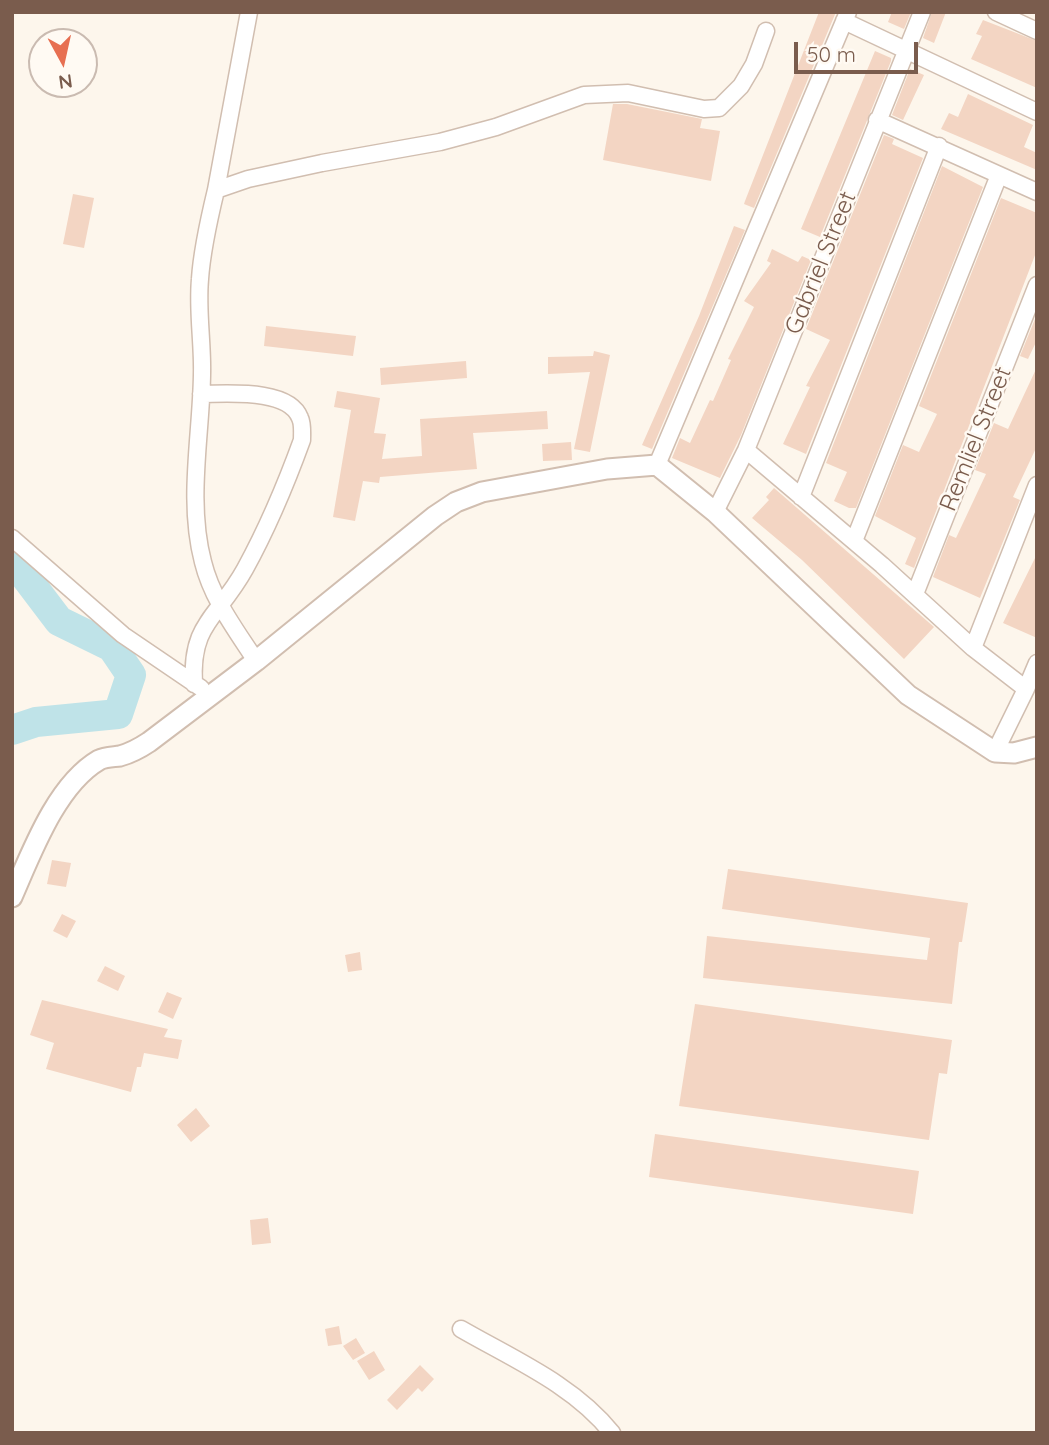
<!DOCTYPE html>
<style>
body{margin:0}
#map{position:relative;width:1049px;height:1445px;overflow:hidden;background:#fdf6ec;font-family:Quicksand,sans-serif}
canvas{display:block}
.frame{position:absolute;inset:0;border:14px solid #7a5c4d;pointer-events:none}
.north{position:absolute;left:28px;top:28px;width:70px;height:70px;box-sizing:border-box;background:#fffaf3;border:2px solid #cabbb1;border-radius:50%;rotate:172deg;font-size:19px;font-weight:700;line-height:28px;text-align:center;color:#7a5c4d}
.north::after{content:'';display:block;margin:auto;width:24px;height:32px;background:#e76f51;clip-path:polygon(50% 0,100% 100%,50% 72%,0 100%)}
.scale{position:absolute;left:794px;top:42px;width:124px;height:32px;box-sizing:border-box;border:4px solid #7a5c4d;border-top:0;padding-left:9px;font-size:21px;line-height:24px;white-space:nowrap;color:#7a5c4d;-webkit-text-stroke:5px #fffaf3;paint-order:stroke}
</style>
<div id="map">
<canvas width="1049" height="1445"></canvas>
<div class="frame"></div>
<div class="north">N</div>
<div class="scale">50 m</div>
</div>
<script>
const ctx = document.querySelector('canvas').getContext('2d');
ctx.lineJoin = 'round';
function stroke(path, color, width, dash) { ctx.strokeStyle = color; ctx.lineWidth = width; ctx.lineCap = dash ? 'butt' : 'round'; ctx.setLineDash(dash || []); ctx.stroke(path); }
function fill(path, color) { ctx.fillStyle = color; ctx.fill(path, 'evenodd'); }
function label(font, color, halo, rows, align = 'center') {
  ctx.font = font + ' Quicksand,sans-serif'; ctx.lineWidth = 5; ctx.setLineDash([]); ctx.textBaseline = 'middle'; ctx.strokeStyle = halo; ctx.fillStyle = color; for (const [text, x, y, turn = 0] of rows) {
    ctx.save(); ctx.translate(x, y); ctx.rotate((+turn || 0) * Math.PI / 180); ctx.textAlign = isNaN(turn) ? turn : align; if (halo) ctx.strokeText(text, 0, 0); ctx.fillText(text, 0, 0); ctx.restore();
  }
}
const river = new Path2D(`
 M12 559 59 621 112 647 131 675 118 714 36 722 12 730`);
const building = new Path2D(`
 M819 12H836L754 208 744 204 745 201Z
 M892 12H911L904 29 888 22Z
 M932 12H946L934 43 923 38Z
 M983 20 1037 41V88L971 59 982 36 976 34Z
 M875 51 891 58V61L820 237 801 229Z
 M910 69 924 75 903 120 892 115Z
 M968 94 1033 125 1024 147 1037 153V170L941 129 949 113 958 117Z
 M613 104H627L702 119 700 128 720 131 711 181 603 160Z
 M884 135 894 139 892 144 923 158 806 454 783 444 810 387 806 386 830 340 806 329Z
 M942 166 983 187 856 508H849L834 501 847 472 826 463Z
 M73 194 94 198 84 248 63 244Z
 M1001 198 1037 213V250L914 568 905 564 916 538 875 516 903 445 919 452 937 414 919 406Z
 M734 226 745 230 652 449 642 445 699 316Z
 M772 249 798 262 802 256 811 260 741 435 720 478 672 458 680 438 690 443 710 400 713 401 731 360 728 359 754 307 744 301 771 263 767 261Z
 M1037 314V340L1028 359 1020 356Z
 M266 326 356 336 353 356 264 346Z
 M594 351 610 355 590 452 574 449 590 372 548 374V357L593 356Z
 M466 361 467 378 381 385 380 368Z
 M1037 367V446L1013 497 1020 500 980 598 933 577 949 535 956 538 986 474 975 470 994 423 1008 429Z
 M337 391 380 398 374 433 386 434 382 459 422 456 420 419 547 411 548 429 473 433 477 469 380 477 379 483 363 481 355 521 333 517 351 410 334 407Z
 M571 442 572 460 543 461 542 444Z
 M774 488 934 627 904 659 802 560 752 518 769 500 766 497Z
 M1037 554V638L1003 623Z
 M52 860 71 863 66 887 47 884Z
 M728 869 968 903 962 942H959L952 1004 703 978 707 936 927 960 930 938 722 909Z
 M62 914 76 921 67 938 53 931Z
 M360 952 362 970 348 972 345 955Z
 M105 966 125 976 118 991 97 981Z
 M167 992 182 998 173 1019 158 1012Z
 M42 1000 168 1029 164 1037 182 1040 178 1059 144 1053 141 1067H137L131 1092 46 1069 54 1043 30 1035Z
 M695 1004 952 1040 947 1074 939 1073 929 1140 679 1106Z
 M196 1108 210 1126 191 1142 177 1125Z
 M655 1134 919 1171 913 1214 649 1177Z
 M268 1218 271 1243 252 1245 250 1220Z
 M339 1326 342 1344 328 1346 325 1329Z
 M356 1338 365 1353 353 1360 343 1346Z
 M374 1351 385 1370 369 1380 357 1361Z
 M420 1365 434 1379 422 1392 418 1388 397 1410 387 1400Z`);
const minor = new Path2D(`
 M996 12 1037 31
 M844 21 1037 112
 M877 120 1037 192
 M216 190 249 12
 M746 450 882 565 973 648 1026 689 1037 663
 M657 465 848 12
 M801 497 939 146
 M715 512 746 450 922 12
 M12 538 123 635 201 688
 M854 541 999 175
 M915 594 1037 285
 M973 648 1037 485
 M256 661C236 630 212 599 203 562 187 501 201 437 202 375 203 344 197 311 200 279 202 249 209 219 216 190L248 179 322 163 440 142 496 127 584 95 628 93 704 109 719 108 741 86 754 64 766 31
 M194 684C190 623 218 618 245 569 267 529 286 484 302 440 302 434 303 424 300 418 289 388 226 394 201 394
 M995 752 1026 689
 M461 1329C513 1359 574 1385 612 1433`);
const tertiary = new Path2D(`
 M12 897C31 854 56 785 99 760 105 757 113 757 120 756 131 753 140 748 149 742L256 661 435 516 456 502 482 492 607 469 657 465 715 512 908 695 995 752 1014 753 1037 747`);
const streetNames = [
 ["Gabriel Street",821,263,-68],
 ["Remliel Street",976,439,-68]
];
stroke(river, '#bfe3e8', 30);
fill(building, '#f3d5c3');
stroke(minor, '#d1beb0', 19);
stroke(tertiary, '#d1beb0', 23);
stroke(minor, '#fff', 16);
stroke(tertiary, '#fff', 19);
label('24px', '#7a5c4d', '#fffaf3', streetNames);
</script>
